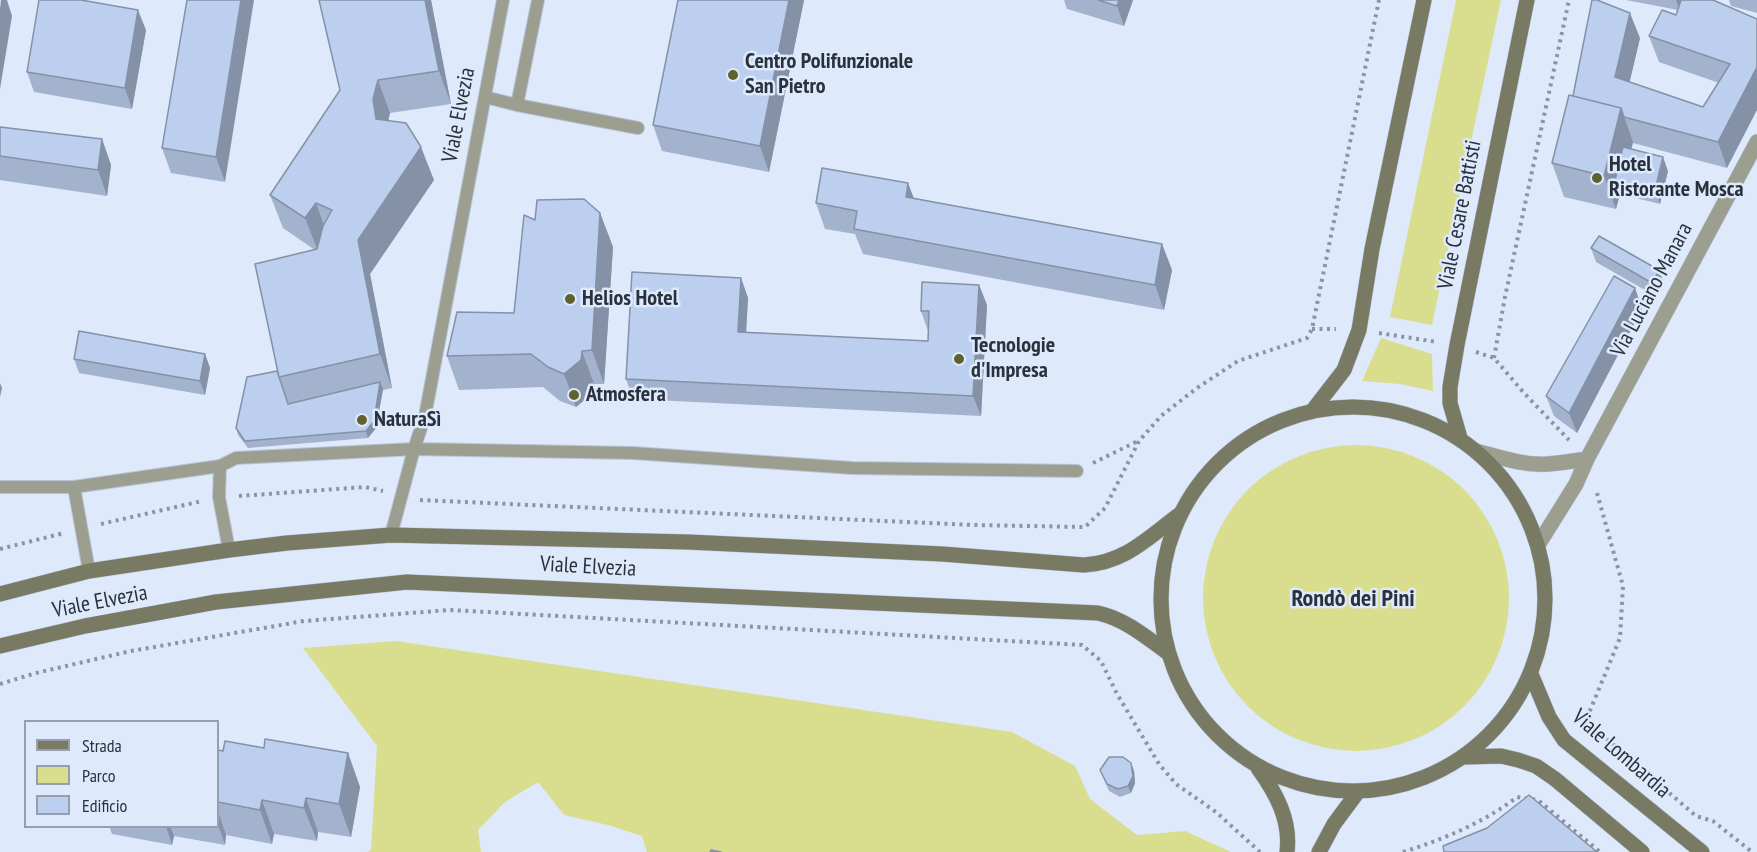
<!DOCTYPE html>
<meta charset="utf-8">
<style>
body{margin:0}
#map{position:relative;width:1757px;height:852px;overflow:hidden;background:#dee9fc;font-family:"PT Sans Narrow",sans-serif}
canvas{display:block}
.legend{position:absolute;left:24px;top:720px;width:195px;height:108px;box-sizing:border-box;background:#dee9fc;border:2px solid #969fb0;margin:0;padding:8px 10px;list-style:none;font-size:18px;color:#29313d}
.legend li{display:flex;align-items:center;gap:12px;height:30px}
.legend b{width:30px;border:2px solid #969fb0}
</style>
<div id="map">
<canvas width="1757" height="852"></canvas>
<ul class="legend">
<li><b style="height:8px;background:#787a64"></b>Strada</li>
<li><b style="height:16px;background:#d9de8e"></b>Parco</li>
<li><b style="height:16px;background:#bdcfee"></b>Edificio</li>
</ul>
</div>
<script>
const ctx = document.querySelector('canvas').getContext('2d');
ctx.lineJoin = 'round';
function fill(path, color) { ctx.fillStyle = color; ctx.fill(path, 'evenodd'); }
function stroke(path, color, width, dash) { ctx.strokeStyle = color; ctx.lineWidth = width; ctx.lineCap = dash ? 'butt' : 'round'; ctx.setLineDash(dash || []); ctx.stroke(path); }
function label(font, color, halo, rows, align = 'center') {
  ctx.font = font + ' "PT Sans Narrow",sans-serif'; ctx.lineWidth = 5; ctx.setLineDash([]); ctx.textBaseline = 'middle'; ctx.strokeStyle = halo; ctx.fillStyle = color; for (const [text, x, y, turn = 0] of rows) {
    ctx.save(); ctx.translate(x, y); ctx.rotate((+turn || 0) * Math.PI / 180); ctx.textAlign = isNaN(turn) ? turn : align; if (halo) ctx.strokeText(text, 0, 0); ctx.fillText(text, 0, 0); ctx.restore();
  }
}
const green = new Path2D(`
 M1456 0H1501L1432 325 1390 317Z
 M1381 338 1432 354 1433 391 1400 384 1362 381Z
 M1203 598a153 153 0 1 1 306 0a153 153 0 1 1-306 0Z
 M396 641 1012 732 1075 766 1090 799 1137 835 1185 831 1231 852H647L642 836 608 825 564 815 538 782 505 802 478 830 481 852H367L371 850 377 746 303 648Z`);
const path = new Path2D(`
 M1312 329H1336
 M1379 333 1437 342
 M1476 352 1494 358 1524 393 1569 440
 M1494 358 1505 297 1569 0
 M1093 463 1138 441
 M1597 493 1623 586 1620 638 1589 713 1594 728 1696 816 1713 821 1752 852
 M239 496 365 487 383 491
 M420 500 973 525 1085 527 1105 508 1139 441 1161 416 1197 388 1238 361 1307 338 1312 329 1379 0
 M101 524 202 501
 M0 549 64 533
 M0 684 36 673 131 651 304 621 450 610 1082 645 1101 661 1117 694 1159 764 1176 784 1216 812 1260 852
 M1403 852C1444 839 1483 823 1517 797L1538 800 1600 852`);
const service = new Path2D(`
 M485 97 517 105 638 128
 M517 105 538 0
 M220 466 219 497 229 550
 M0 487H74L220 466 236 458 414 449 633 453 852 468 1077 471
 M74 487 89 571
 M391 535 414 449 425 416 503 0`);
const tertiary = new Path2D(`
 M1476 451C1499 457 1524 466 1548 464 1561 463 1574 461 1587 459
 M1538 545 1576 484 1587 459 1757 142`);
const secondary = new Path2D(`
 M1161 599a192 192 0 1 1 384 0a192 192 0 1 1-384 0Z
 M1313 410 1344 370 1359 330 1372 249 1424 0
 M1460 438 1450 403V387L1457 345 1527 0
 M0 594 89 571 229 550 287 543 391 535 688 542 942 554 1084 565C1125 563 1149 537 1180 514
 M0 646 85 626 216 602 407 582 1098 613C1125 619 1146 637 1168 653
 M1531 674 1549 717 1564 740 1702 852
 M1465 757 1501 756 1518 760 1536 766 1555 779 1642 852
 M1258 768C1276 793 1291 820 1287 852
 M1319 852 1334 824 1357 793`);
const wall = new Path2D(`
 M187 0 225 182 171 173 162 148Z
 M431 0 451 104 390 113 388 121 434 180 370 274 392 388 383 390 376 428 368 438 248 448 238 435 236 428 277 371 315 250 283 228 270 195 340 90Z
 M804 0 769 172 662 151 653 125Z
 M1064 0H1133L1124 26 1067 9Z
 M1626 0H1713L1757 19 1727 168 1633 143 1631 149 1668 171 1660 204 1620 194 1616 209 1564 197 1552 163 1573 96 1640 38 1629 82 1703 107 1719 83 1659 62 1649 36 1676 15 1678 10Z
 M1729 0H1757V13L1731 6Z
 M146 30 132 109 34 92 27 72Z
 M0 127 102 139 111 165 107 196 0 180Z
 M914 198 1162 244 1172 270 1164 310 863 254 855 234 825 229 816 203Z
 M600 213 613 247 604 384H594L593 393 576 407 560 401 543 387 459 390 447 356 514 313 535 220Z
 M1591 248 1664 284 1657 297 1596 262Z
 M741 278 748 298 746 332 928 341V331L921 311 979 285 987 305 981 416 633 399 626 379Z
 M1635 288 1642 309 1577 433 1554 416 1546 396Z
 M205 354 210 368 205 395 79 373 74 359Z
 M264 748 348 753 360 787 351 837 318 832 317 841 274 834 272 844 226 835 225 845 174 836 172 845 112 834 109 826H218V750L223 751Z
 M1131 763 1134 771 1135 783 1131 793 1120 797 1109 791 1103 777Z`);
const shadedWall = new Path2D(`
 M1 0H7L12 16 0 89V9Z
 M241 0H254L225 182 216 157Z
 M425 0H431L451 104 439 71Z
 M789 0H804L769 172 760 146Z
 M1119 0H1133L1124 26 1117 6Z
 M1676 0H1682L1680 10Z
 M138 10 146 30 132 109 125 88Z
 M1630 13 1640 38 1625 102 1615 77Z
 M1757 67V110L1727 168 1718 142Z
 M378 80 390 113 385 133 376 119 373 99Z
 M1621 108 1633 142 1623 182 1615 180 1620 194 1616 209 1604 176Z
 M102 139 111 165 107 196 98 170Z
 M421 147 434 180 370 274 392 388 380 354 358 240Z
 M1663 157 1668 171 1660 204 1655 190Z
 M908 183 918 209 906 197Z
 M316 203 328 237 318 251 305 218Z
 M600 213 613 247 604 384 592 350Z
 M1162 244 1172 270 1164 310 1155 285Z
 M1659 270 1664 284 1657 297 1652 283Z
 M741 278 748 298 745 352 738 332Z
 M979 285 987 305 981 416 973 396Z
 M1635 288 1642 309 1577 433 1569 413Z
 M582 351 594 384 593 393 576 407 564 374Z
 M205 354 210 368 205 395 200 381Z
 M380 382 383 389 376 428 368 438 366 431Z
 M0 383 2 388 0 397Z
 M348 753 360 787 351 837 339 804Z
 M1131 763 1134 771 1135 783 1131 793 1128 786Z
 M306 798 318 832 317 841 304 808Z
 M262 800 274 834 272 844 260 810Z
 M218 811 226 835 225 845 218 825Z
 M166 826H170L174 836 172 845Z`);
const building = new Path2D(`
 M39 0H81L138 10 125 88 27 72Z
 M187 0H241L216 157 162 148Z
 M319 0H425L439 71 378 80 373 99 376 119 406 123 421 147 358 240 380 354 279 377 255 264 317 249 323 226 332 210 316 203 305 218 270 195 340 90Z
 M678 0H789L760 146 653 125Z
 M1098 0H1119L1117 6Z
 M1592 0H1597L1630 13 1615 77 1703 107 1730 64 1649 36 1662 10 1676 15 1681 0H1713L1757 19V67L1718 142 1624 117 1621 108 1573 96Z
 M1569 95 1621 108 1604 176 1552 163Z
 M0 127 102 139 98 170 0 156Z
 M1623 147 1663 157 1655 190 1615 180Z
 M822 168 908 183 906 197 1162 244 1155 285 854 229 857 211 816 203Z
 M584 199 600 213 592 350 582 351 581 360 564 374 548 367 531 354 447 356 457 312 514 313 524 215 535 220 537 200Z
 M1599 236 1659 270 1652 283 1591 248Z
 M632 272 741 278 738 332 928 341 929 311H921L922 282 979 285 973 396 626 379Z
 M1614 276 1635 288 1569 413 1546 396Z
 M79 331 205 354 200 381 74 359Z
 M277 371 288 404 380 382 374 421 366 431 245 441 236 428 247 377Z
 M265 739 348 753 339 804 306 798 304 808 262 800 260 810 218 802V750L223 751 225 741 264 748Z
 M1109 757H1123L1131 763 1133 776 1128 786 1118 789 1107 784 1100 770Z
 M1529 795 1597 852H1444L1443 846 1487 828Z
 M711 850 721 852H710Z`);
const markers = [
 [733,75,6,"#5f622f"],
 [1597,178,6,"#5f622f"],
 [570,299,6,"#5f622f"],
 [959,359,6,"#5f622f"],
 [574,395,6,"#5f622f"],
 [362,420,6,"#5f622f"]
];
const poiNames = [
 ["Centro Polifunzionale",745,62],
 ["San Pietro",745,87],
 ["Hotel",1609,165],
 ["Ristorante Mosca",1609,190],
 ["Helios Hotel",582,299],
 ["Tecnologie",971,346],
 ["d'Impresa",971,371],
 ["Atmosfera",586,395],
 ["NaturaSì",374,420]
];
const streetNames = [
 ["Viale Elvezia",459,115,-79],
 ["Viale Cesare Battisti",1460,215,-79],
 ["Via Luciano Manara",1652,290,-62],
 ["Viale Elvezia",588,567,3],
 ["Viale Elvezia",100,602,-11],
 ["Viale Lombardia",1621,754,41]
];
const neighbourhoodNames = [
 ["Rondò dei Pini",1353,599]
];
fill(green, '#d9de8e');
stroke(service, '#bac4d6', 14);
stroke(tertiary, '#bac4d6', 16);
stroke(secondary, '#bac4d6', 16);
stroke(path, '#8b94a4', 4, [3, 4.5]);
stroke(service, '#9c9e8f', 12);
stroke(tertiary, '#9c9e8f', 15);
stroke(secondary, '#787a64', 15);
fill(wall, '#a3b2cd');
fill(shadedWall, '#8491a7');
fill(building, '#bdcfee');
stroke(building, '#8491a7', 1.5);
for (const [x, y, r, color] of markers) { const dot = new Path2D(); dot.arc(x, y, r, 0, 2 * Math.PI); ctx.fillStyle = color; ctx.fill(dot); stroke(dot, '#dee9fc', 2); }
label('bold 22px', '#29313d', '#dee9fc', poiNames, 'left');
label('22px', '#29313d', '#dee9fc', streetNames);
label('bold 24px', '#29313d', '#dee9fc', neighbourhoodNames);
</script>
